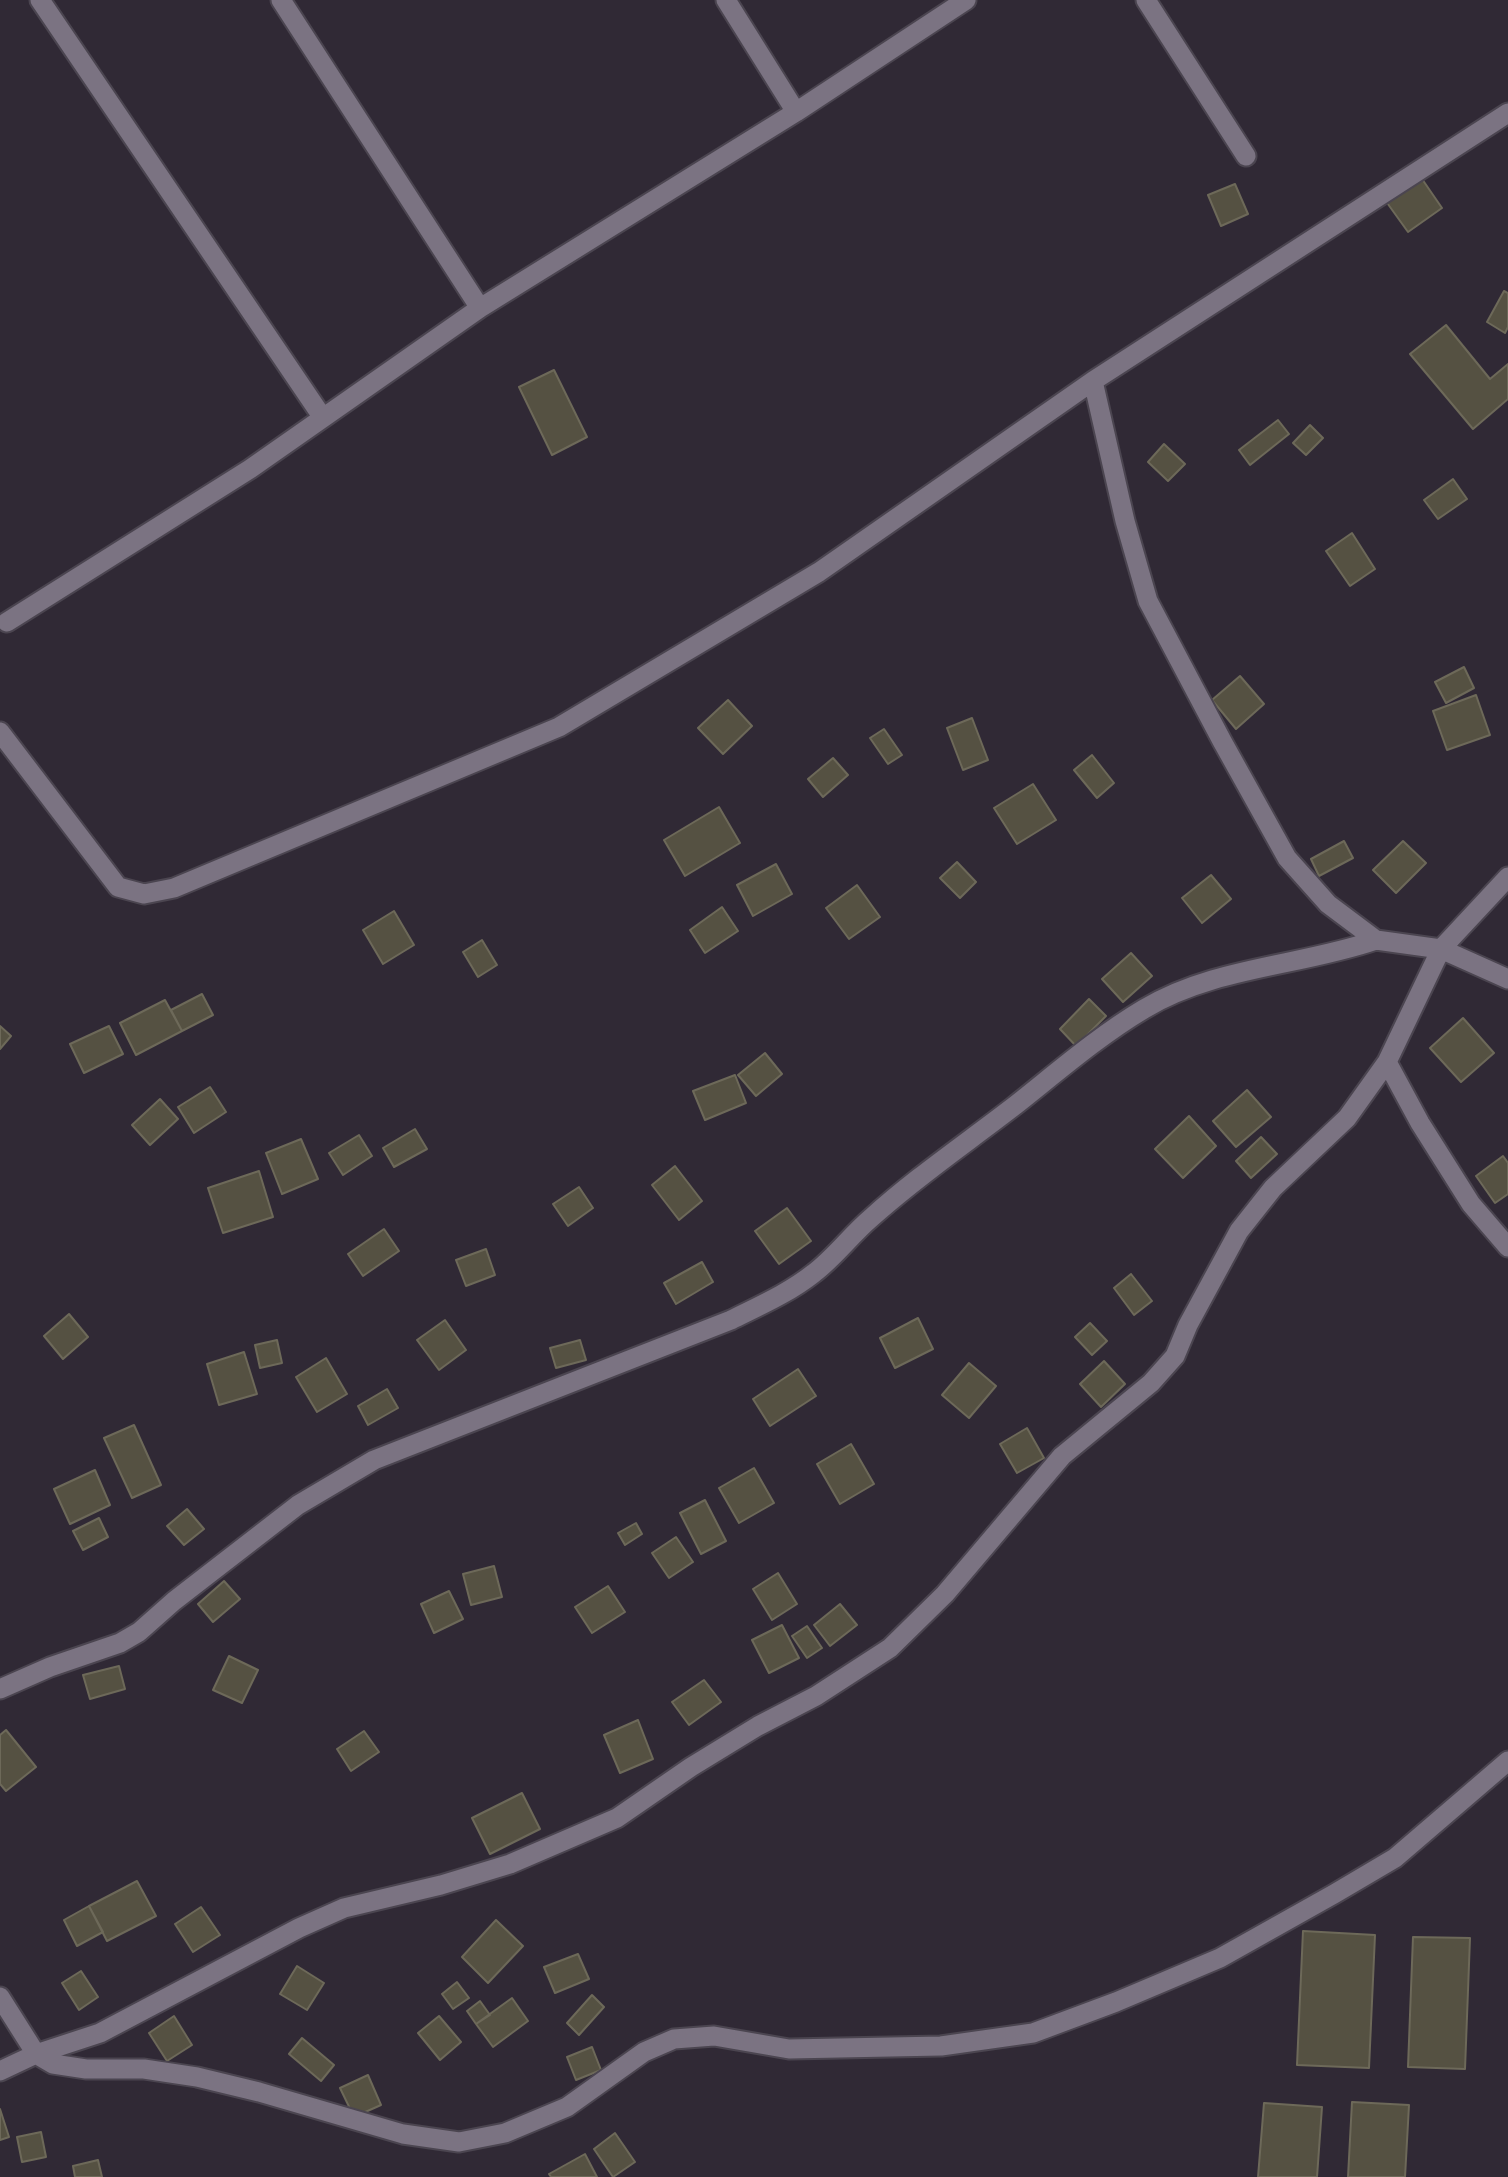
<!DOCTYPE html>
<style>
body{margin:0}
canvas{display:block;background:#302935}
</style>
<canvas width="1508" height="2177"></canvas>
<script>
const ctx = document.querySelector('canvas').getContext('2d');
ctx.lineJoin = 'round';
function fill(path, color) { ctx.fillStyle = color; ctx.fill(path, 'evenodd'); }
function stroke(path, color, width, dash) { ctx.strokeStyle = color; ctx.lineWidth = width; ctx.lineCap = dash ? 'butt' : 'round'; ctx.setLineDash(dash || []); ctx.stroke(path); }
const building = new Path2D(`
 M1420 176 1442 208 1408 232 1385 200Z
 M1235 184 1248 214 1221 226 1208 195Z
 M1504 291 1508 293V327L1505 333 1487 322Z
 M1446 325 1490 379 1508 364V399L1473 429 1410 354Z
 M554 370 587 437 552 455 519 387Z
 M1278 420 1289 434 1250 465 1239 450Z
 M1310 425 1323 438 1306 455 1293 443Z
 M1164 444 1185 464 1168 481 1148 462Z
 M1453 479 1467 499 1438 519 1424 500Z
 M1352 533 1375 569 1350 586 1326 551Z
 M1464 667 1474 688 1446 703 1435 682Z
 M1240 676 1264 704 1236 729 1212 700Z
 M1476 695 1490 735 1447 750 1433 711Z
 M728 700 752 726 723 754 698 728Z
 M972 718 988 760 963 770 947 728Z
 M884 729 902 755 888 764 870 738Z
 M1092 755 1114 783 1097 798 1074 770Z
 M833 758 848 775 823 797 808 779Z
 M1033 784 1056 820 1017 844 994 808Z
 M719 807 740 843 685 876 664 840Z
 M1344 841 1353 858 1319 876 1311 859Z
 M1403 841 1426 863 1396 893 1373 870Z
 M957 862 976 882 960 898 940 878Z
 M776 864 792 894 753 916 737 885Z
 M1211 875 1231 899 1202 923 1182 898Z
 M857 885 880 917 849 939 826 908Z
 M722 907 738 931 705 953 690 930Z
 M394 911 414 945 383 964 363 930Z
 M482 940 497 965 478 977 463 952Z
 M1131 953 1152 976 1123 1002 1102 979Z
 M202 994 213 1015 182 1031 171 1010Z
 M1089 999 1106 1016 1076 1046 1060 1029Z
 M165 1000 182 1031 136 1055 120 1023Z
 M1463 1018 1494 1053 1461 1082 1430 1048Z
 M0 1026 11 1036 0 1049Z
 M109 1026 123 1054 84 1073 70 1044Z
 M765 1053 782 1074 756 1096 738 1075Z
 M735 1075 746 1103 705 1120 693 1091Z
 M210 1087 226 1112 194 1133 178 1107Z
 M1247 1090 1271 1117 1236 1147 1213 1121Z
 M160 1099 178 1119 150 1145 132 1125Z
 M1189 1116 1216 1146 1183 1178 1155 1149Z
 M415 1129 427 1149 394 1167 383 1148Z
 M359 1135 372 1156 343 1175 329 1153Z
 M1261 1137 1277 1154 1251 1178 1236 1161Z
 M301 1139 318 1179 282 1194 266 1153Z
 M1503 1156 1508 1163V1194L1495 1203 1476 1176Z
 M675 1166 702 1201 679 1220 652 1185Z
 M259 1171 273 1217 223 1233 208 1188Z
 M579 1187 593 1208 568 1226 553 1204Z
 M787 1208 811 1241 779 1264 755 1231Z
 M384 1229 399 1251 363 1276 348 1254Z
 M486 1249 495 1275 466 1286 456 1260Z
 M702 1262 713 1282 676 1304 664 1283Z
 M1131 1274 1152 1301 1134 1315 1114 1288Z
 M69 1314 88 1337 63 1359 44 1336Z
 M918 1318 933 1349 895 1368 880 1338Z
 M445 1320 466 1350 439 1370 417 1340Z
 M1090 1323 1107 1341 1092 1355 1075 1337Z
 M277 1340 282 1363 260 1368 255 1345Z
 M580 1340 586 1360 556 1368 550 1348Z
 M244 1352 257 1394 219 1405 207 1364Z
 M326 1358 347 1394 317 1412 296 1377Z
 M1104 1361 1125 1384 1101 1407 1080 1384Z
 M969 1363 996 1386 969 1418 942 1395Z
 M798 1369 816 1396 770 1426 753 1399Z
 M387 1389 398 1408 368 1425 358 1406Z
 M134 1425 161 1485 132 1498 104 1438Z
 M1027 1428 1044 1458 1017 1473 1000 1444Z
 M851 1444 874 1484 840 1504 817 1464Z
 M754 1468 774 1503 739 1523 719 1488Z
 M95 1470 110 1505 70 1524 54 1489Z
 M705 1500 726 1541 701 1554 680 1513Z
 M187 1509 204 1529 184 1545 167 1526Z
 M99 1518 108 1537 83 1550 73 1531Z
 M636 1523 642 1534 625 1545 618 1533Z
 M676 1537 693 1562 669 1578 652 1553Z
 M494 1566 502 1597 471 1605 463 1574Z
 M778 1573 797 1604 772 1620 753 1589Z
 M224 1581 240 1599 213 1622 198 1604Z
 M608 1586 625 1612 592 1633 575 1607Z
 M449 1591 463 1619 434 1633 421 1604Z
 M840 1604 857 1625 830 1646 814 1625Z
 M782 1625 799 1658 769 1673 752 1640Z
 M807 1626 822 1648 807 1658 792 1636Z
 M229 1656 258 1670 242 1703 213 1690Z
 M119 1666 125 1689 90 1699 83 1675Z
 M704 1680 721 1702 689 1725 672 1702Z
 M638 1720 653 1759 620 1773 604 1735Z
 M6 1730 36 1767 6 1791 0 1784V1735Z
 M364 1731 379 1752 351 1771 337 1749Z
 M522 1793 540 1829 490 1854 472 1818Z
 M137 1881 156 1916 107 1941 89 1906Z
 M89 1906 103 1932 77 1946 64 1920Z
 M201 1907 220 1935 193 1952 175 1924Z
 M496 1920 523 1946 488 1983 462 1957Z
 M1303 1931 1375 1935 1369 2068 1297 2065Z
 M1413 1937 1470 1938 1465 2069 1408 2067Z
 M578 1954 589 1979 555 1993 544 1967Z
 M297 1966 324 1983 307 2010 280 1994Z
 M81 1971 98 1997 79 2010 62 1983Z
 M457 1982 469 1998 453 2009 442 1994Z
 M592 1995 604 2007 579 2035 567 2023Z
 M512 1998 528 2021 493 2047 476 2024Z
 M480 2001 490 2015 476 2024 467 2011Z
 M174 2016 192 2045 167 2061 149 2033Z
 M439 2016 461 2042 440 2060 418 2033Z
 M302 2038 334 2065 321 2081 289 2054Z
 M592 2047 601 2070 576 2080 567 2057Z
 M368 2075 381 2105 354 2117 340 2088Z
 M1352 2102 1409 2105 1405 2177H1348Z
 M1264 2103 1322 2107 1317 2177H1258Z
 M0 2109 9 2137 0 2140Z
 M41 2132 46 2157 22 2162 17 2137Z
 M615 2133 635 2162 613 2177 594 2149Z
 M585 2154 597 2177H551L549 2174Z
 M98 2160 102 2177H75L73 2166Z`);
const service = new Path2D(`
 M40 0 323 418
 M281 0 480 308
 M726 0 796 112
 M1146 0 1246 156
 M7 622 250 469 480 308 796 112 966 0`);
const minor = new Path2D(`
 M1093 381 1125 521 1148 601 1222 741 1287 858 1328 904 1376 940 1441 949 1508 979
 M0 732 118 887 144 894 174 888 559 727 819 572 1093 381 1508 113
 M1387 1062 1420 1123 1471 1204 1508 1247
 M0 1689 50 1667 120 1643 139 1632 174 1601 298 1505 374 1460 731 1320C759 1306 789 1293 814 1273 835 1257 851 1235 871 1218 915 1178 965 1144 1013 1107 1055 1074 1097 1037 1144 1009 1213 967 1301 966 1376 940
 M0 1997 36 2054 53 2064 86 2069H144L197 2077 259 2092 403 2134 459 2142 505 2133 567 2107 644 2052 674 2039 714 2036 789 2049 941 2046 1033 2033 1116 2002 1220 1958 1334 1894 1395 1858 1508 1761
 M0 2071 36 2054 100 2033 299 1928 344 1908 441 1885 510 1864 617 1818 691 1767 758 1726 816 1696 890 1648 945 1594 1062 1456 1151 1383 1175 1356 1188 1325 1239 1231 1273 1188 1347 1118 1387 1062 1441 949 1508 877`);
fill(building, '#555142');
stroke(building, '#6d6959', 2);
stroke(service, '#4b4550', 23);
stroke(minor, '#4b4550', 23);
stroke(service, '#7b7382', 19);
stroke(minor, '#7b7382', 19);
</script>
